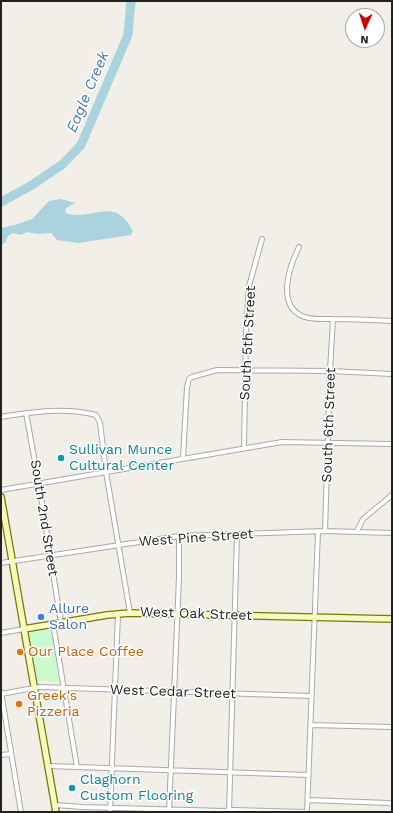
<!DOCTYPE html>
<style>
body{margin:0}
#map{position:relative;width:393px;height:813px;overflow:hidden;background:#f2efe9;font-family:"Work Sans",sans-serif}
canvas{display:block}
.frame{position:absolute;inset:0;border:2px solid #222;pointer-events:none}
.north{position:absolute;left:345px;top:8px;width:40px;height:40px;box-sizing:border-box;background:#fff;border:1px solid #a7a7a7;border-radius:50%;rotate:183deg;font-size:11px;font-weight:700;line-height:16px;text-align:center;color:#222}
.north::after{content:'';display:block;margin:auto;width:14px;height:18px;background:#d40000;clip-path:polygon(50% 0,100% 100%,50% 72%,0 100%)}
</style>
<div id="map">
<canvas width="393" height="813"></canvas>
<div class="frame"></div>
<div class="north">N</div>
</div>
<script>
const ctx = document.querySelector('canvas').getContext('2d');
ctx.lineJoin = 'round';
function fill(path, color) { ctx.fillStyle = color; ctx.fill(path, 'evenodd'); }
function stroke(path, color, width, dash) { ctx.strokeStyle = color; ctx.lineWidth = width; ctx.lineCap = dash ? 'butt' : 'round'; ctx.setLineDash(dash || []); ctx.stroke(path); }
function label(font, color, halo, rows, align = 'center') {
  ctx.font = font + ' "Work Sans",sans-serif'; ctx.lineWidth = 3; ctx.setLineDash([]); ctx.textBaseline = 'middle'; ctx.strokeStyle = halo; ctx.fillStyle = color; for (const [text, x, y, turn = 0] of rows) {
    ctx.save(); ctx.translate(x, y); ctx.rotate((+turn || 0) * Math.PI / 180); ctx.textAlign = isNaN(turn) ? turn : align; if (halo) ctx.strokeText(text, 0, 0); ctx.fillText(text, 0, 0); ctx.restore();
  }
}
const park = new Path2D(`
 M51 629 59 682 38 681 29 633Z`);
const water = new Path2D(`
 M61 199 75 203 66 208 65 213C93 222 114 194 133 231L131 235 78 243 57 240 51 233 38 234 26 232 22 235 13 233 8 236 5 243 1 245V228L15 225 32 219 49 201Z`);
const river = new Path2D(`
 M1 202 32 185 63 164 81 145 128 35 131 1`);
const street = new Path2D(`
 M299 247C290 265 276 304 302 316 311 320 323 319 333 319 353 319 372 320 392 321
 M26 413 39 484 61 623
 M1 417C33 412 64 407 96 415L100 423 106 472 130 613
 M244 448 246 333 249 286 262 239
 M183 458 187 387 189 379 192 377 217 370 330 371 392 374
 M1 490 282 442 392 444
 M325 531 330 371 333 319
 M357 531 363 519 392 495
 M1 563 179 536 325 531 392 533
 M53 624 77 767
 M1 633 24 629
 M1 692 21 812
 M1 694 39 687 311 696
 M310 725 392 727
 M1 755 11 754
 M48 766 308 775
 M308 800 389 803 392 804
 M55 805 82 807 224 811 233 810 307 812
 M110 812 118 614
 M169 812 179 577V536
 M229 812 237 534
 M307 812 318 532`);
const secondary = new Path2D(`
 M1 497 56 812
 M24 629 107 615 130 613 392 619`);
const markers = [
 [61,458,4,"#0f9aa8"],
 [41,617,4,"#3f7fe0"],
 [20,652,4,"#e8710a"],
 [19,704,4,"#e8710a"],
 [72,788,4,"#0f9aa8"]
];
const streetNames = [
 ["South 5th Street",248,343,-87],
 ["South 6th Street",329,425,-88],
 ["South 2nd Street",44,518,81],
 ["West Pine Street",196,538,-4],
 ["West Oak Street",196,614,2],
 ["West Cedar Street",173,692,2]
];
const cultureNames = [
 ["Sullivan Munce",69,450],
 ["Cultural Center",69,466],
 ["Claghorn",80,780],
 ["Custom Flooring",80,796]
];
const shopNames = [
 ["Allure",49,609],
 ["Salon",49,625]
];
const foodNames = [
 ["Our Place Coffee",28,652],
 ["Greek's",27,696],
 ["Pizzeria",27,712]
];
const waterNames = [
 ["Eagle Creek",88,92,-67]
];
fill(park, '#c8facc');
fill(water, '#aad3df');
stroke(river, '#aad3df', 9);
stroke(street, '#a9a9a9', 6);
stroke(secondary, '#707d05', 8);
stroke(street, '#fff', 4);
stroke(secondary, '#f7fabf', 5.5);
for (const [x, y, r, color] of markers) { const dot = new Path2D(); dot.arc(x, y, r, 0, 2 * Math.PI); ctx.fillStyle = color; ctx.fill(dot); stroke(dot, '#fff', 1.5); }
label('14px', '#222', '#fff', streetNames);
label('14px', '#0d838f', '#fff', cultureNames, 'left');
label('14px', '#366cbe', '#fff', shopNames, 'left');
label('14px', '#c56008', '#fff', foodNames, 'left');
label('italic 15px', '#4a7aab', '#fff', waterNames);
</script>
